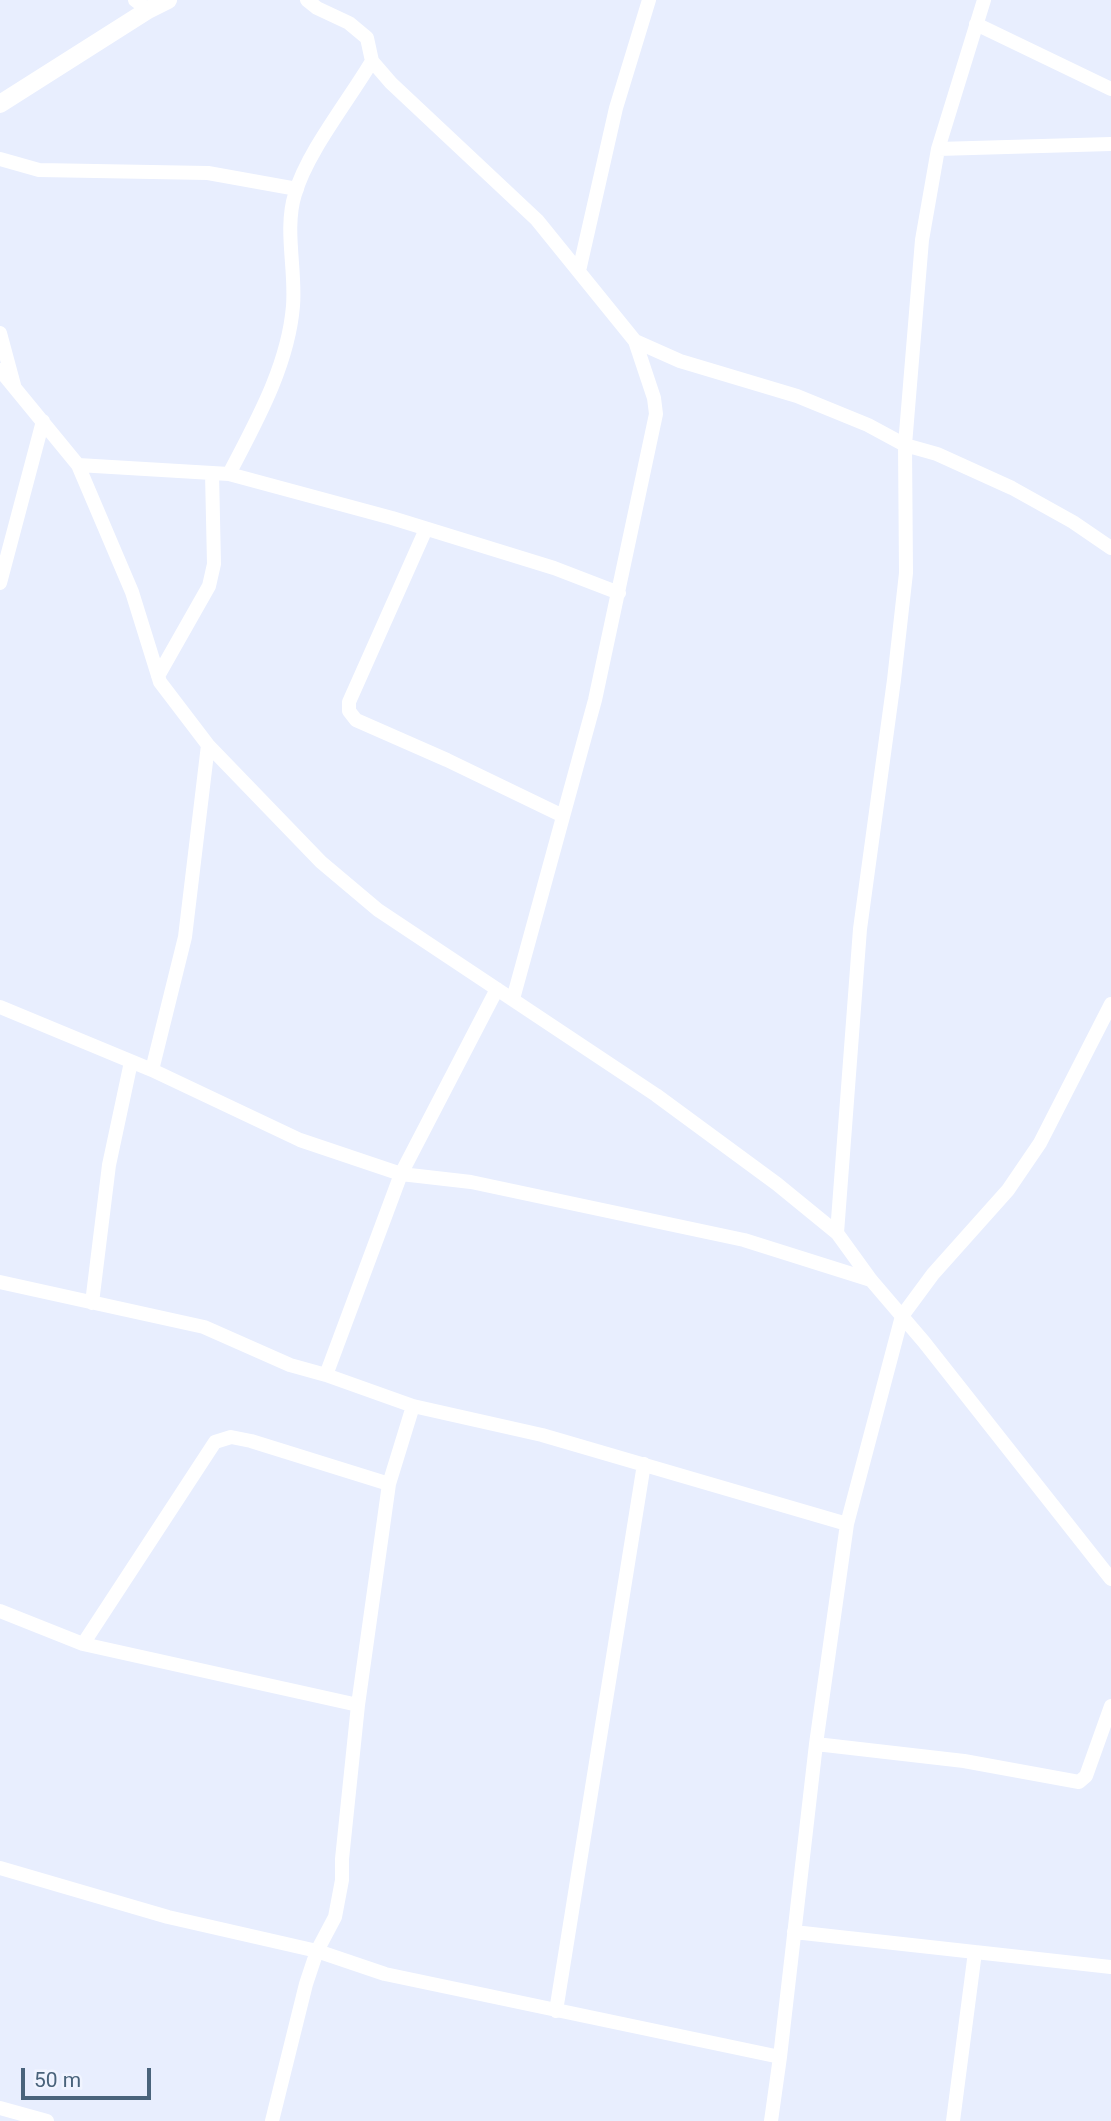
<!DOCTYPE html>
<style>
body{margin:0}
#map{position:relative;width:1111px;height:2121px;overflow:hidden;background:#e8eefe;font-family:Roboto,sans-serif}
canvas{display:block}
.scale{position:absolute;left:21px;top:2068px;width:130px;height:32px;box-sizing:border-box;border:4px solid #49637b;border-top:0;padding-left:9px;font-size:21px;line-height:24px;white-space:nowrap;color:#49637b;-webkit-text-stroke:5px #f0f4ff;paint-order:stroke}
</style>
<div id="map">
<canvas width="1111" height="2121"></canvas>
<div class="scale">50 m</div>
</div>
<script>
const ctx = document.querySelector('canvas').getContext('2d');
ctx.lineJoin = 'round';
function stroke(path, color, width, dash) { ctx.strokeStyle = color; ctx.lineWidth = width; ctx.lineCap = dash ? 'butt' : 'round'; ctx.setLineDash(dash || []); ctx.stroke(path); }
const minor = new Path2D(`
 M135 0 148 10
 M307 0 317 8 349 23 367 38 372 61 391 83 537 220 635 341 680 361 797 396 868 425 905 445 937 454 1012 488 1073 522 1111 548
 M976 24 1111 89
 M938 149 1111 144
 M0 159 39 170 208 173 297 189
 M579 271 616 108 649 0
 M0 333 14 385
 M0 370 78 465 132 592 160 682 208 745 321 862 378 910 656 1095 777 1184 837 1233 871 1280 924 1342 1111 1579
 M78 465 229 474 392 518 554 568 619 593
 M229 474C256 422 288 366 293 306 296 269 284 229 295 194 307 152 349 100 372 61
 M426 529 349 702V711L356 720 447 760 563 816
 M0 583 43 421
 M158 676 209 586 214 564 212 473
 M513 999 595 700 656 414 654 398 635 341
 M0 1007 152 1070 300 1140 401 1174 471 1182 744 1240 871 1280
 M152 1070 185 937 208 745
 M837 1233 860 929 894 680 906 573 905 445 922 240 938 149 984 0
 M0 1282 204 1327 290 1365 326 1375 413 1406 542 1435 847 1524
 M92 1303 109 1165 131 1062
 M326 1375 401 1174 497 989
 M0 1611 83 1644 358 1705
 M83 1644 215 1442 231 1437 251 1441 389 1484
 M816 1744 964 1761 1079 1782 1086 1776 1111 1706
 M0 1868 168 1917 317 1951 385 1974 780 2057
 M794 1932 1111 1967
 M556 2011 644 1464
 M0 2108 47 2121
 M272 2121 306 1984 317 1951 335 1917 342 1880V1859L358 1705 389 1484 413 1406
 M771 2121 780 2057 816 1744 847 1524 902 1316 933 1274 1008 1190 1040 1143 1111 1004
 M953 2121 975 1952`);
const tertiary = new Path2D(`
 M0 104 148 10 168 0`);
stroke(minor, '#fff', 14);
stroke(tertiary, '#fff', 18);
</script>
